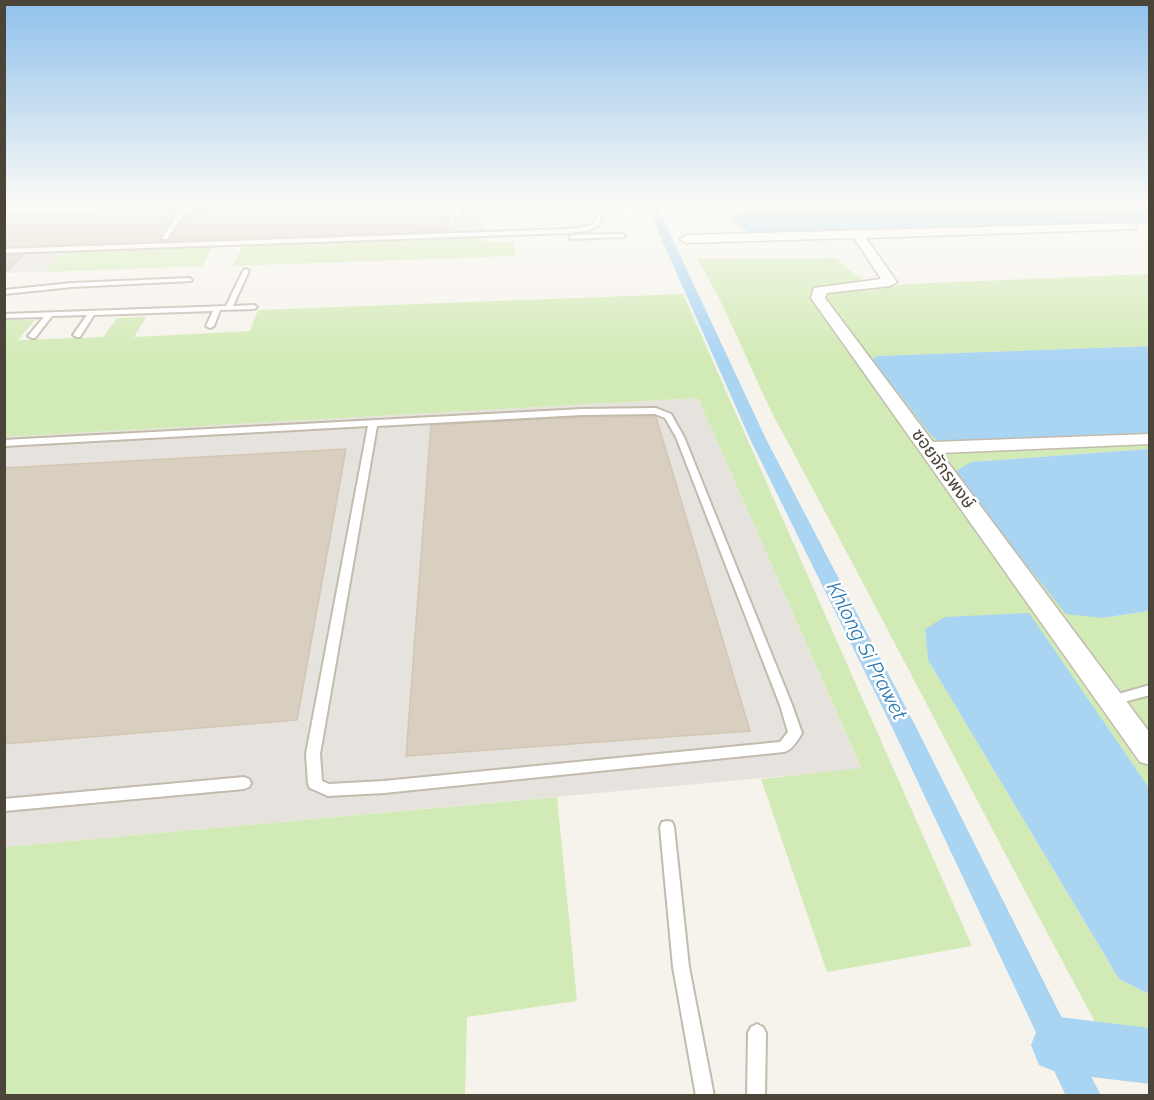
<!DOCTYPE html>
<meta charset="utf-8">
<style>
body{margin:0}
#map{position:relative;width:1154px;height:1100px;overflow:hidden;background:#f6f3ec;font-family:Raleway,sans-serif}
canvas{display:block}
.frame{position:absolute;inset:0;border:6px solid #4b4439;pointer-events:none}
</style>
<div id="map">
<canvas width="1154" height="1100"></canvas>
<div class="frame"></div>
</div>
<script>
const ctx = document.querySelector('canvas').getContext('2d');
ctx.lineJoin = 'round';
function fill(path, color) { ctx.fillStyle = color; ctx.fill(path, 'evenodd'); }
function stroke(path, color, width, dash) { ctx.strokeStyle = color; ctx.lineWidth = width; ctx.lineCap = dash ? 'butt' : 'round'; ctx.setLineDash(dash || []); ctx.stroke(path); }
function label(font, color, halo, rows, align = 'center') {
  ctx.font = font + ' Raleway,"Noto Sans Thai",sans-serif'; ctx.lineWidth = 5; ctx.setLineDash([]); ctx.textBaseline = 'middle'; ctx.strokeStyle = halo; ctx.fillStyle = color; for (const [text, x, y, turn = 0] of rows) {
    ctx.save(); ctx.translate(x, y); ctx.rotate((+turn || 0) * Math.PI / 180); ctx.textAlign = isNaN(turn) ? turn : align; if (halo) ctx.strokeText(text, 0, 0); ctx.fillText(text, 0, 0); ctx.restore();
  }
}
const industrial = new Path2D(`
 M4 206H636L637 208 485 213V232L5 248Z
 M64 251 45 272 5 273 4 253Z
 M698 398 861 769 5 847V437Z`);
const green = new Path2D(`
 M748 206H1066L913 209 885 213 756 212Z
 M474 238 491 242H513L516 256 232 266 243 246Z
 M214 245 202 266 45 272 64 251Z
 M837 258C846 269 861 277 873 288L909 284 1149 274V346L876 356 874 360 1149 438V449L971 462 1102 618 1149 611V788L1130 762 925 629 928 660 1119 979 1149 994V1037L1100 1031C991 830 888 627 779 426 750 371 730 312 697 259Z
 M683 294 972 946 827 972 761 779 861 768 698 398 5 437V320H35L18 340 103 337 117 318 146 317 134 337 250 331 258 310Z
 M557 797 577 1001 467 1017 465 1095H5V847Z`);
const water = new Path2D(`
 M1066 206H1150L1149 223 779 235 748 232 725 217 751 210 756 212 885 213 913 209Z
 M1149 346V438L945 448 930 434 873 360 876 356Z
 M1149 449V611L1102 618 1066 614 953 473 971 462Z
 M1029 613 1149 788V994L1119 979 928 660 925 629 945 617Z`);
const canal = new Path2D(`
 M647 206H657L766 439 916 727 1101 1096H1066L892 727 750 439Z`);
const river = new Path2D(`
 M1059 1017 1150 1028V1084L1059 1073 1039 1065 1031 1045 1039 1025Z`);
const building = new Path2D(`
 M285 206H450L448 231 169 240 190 209Z
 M178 209 160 237 161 240 4 247V214Z
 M4 255H24L4 274Z
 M582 417H656L750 731 406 756 431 425Z
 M346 449 297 720 4 744V468Z`);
const service = new Path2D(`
 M183 206H189L167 239H163L162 238Z
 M455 206H461V218L456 217Z
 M599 215 602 217 599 226 587 231 568 233 4 253V249L568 229 586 227 594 224 596 217Z
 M622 234 625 236 624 237 572 239 569 237 572 235Z
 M246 269 249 271 233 306 254 305 257 307 254 309 220 310 214 326 210 328 206 326 213 311 94 315 80 337H77L73 335 87 315 52 316 35 338H32L28 336 44 317 4 318V314L226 306 243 271Z
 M189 278 192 280 191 281 72 287 4 294V290L72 283Z
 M656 408 671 414 684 437 792 705 802 733C798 740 792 750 784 752L384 793 328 796 310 788 308 784 306 754 368 426 4 446V440L582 409ZM655 414 665 418 676 437 780 705 788 732 780 742 384 781 329 784 322 781 320 754 377 426 582 415Z
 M1150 685V695L1112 705 1108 703 1106 700 1108 697Z
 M244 777 249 779 251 783 249 787 244 789 4 811V799Z
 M667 821 672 822 674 827 689 967 714 1096H696L673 967 660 827 662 822Z
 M757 1024 763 1027 766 1033 765 1096H747L748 1033 751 1027Z`);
const minor = new Path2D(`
 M746 206H781C773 211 752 212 746 206Z
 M1131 223 1137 227 1135 229 866 238 897 282 890 286 827 293 825 298 933 442 1150 434V444L941 453 1150 733V765L1140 762 811 298 814 288 881 279 854 238 686 243 680 239 686 235Z`);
const streetNames = [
 ["ซอยจักรพงษ์",943,469,54]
];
const waterNames = [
 ["Khlong Si Prawet",866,651,63]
];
fill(industrial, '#e6e2dd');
fill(green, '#d2eab5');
fill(water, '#a9d4f2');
fill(canal, '#a9d4f2');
fill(river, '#a9d4f2');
fill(building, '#d8cfc1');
stroke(building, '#d3c7b4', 1.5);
stroke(service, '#c2bbae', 4);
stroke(minor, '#c2bbae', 3);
fill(service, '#fff');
fill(minor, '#fff');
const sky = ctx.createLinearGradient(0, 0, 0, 360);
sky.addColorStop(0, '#8fc1ec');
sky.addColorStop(0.57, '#fbfaf6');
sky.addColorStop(1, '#fbfaf600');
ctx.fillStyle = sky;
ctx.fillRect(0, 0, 1154, 360);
label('18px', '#4b4439', '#fff', streetNames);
label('italic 20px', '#2e7ab2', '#fff', waterNames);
</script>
